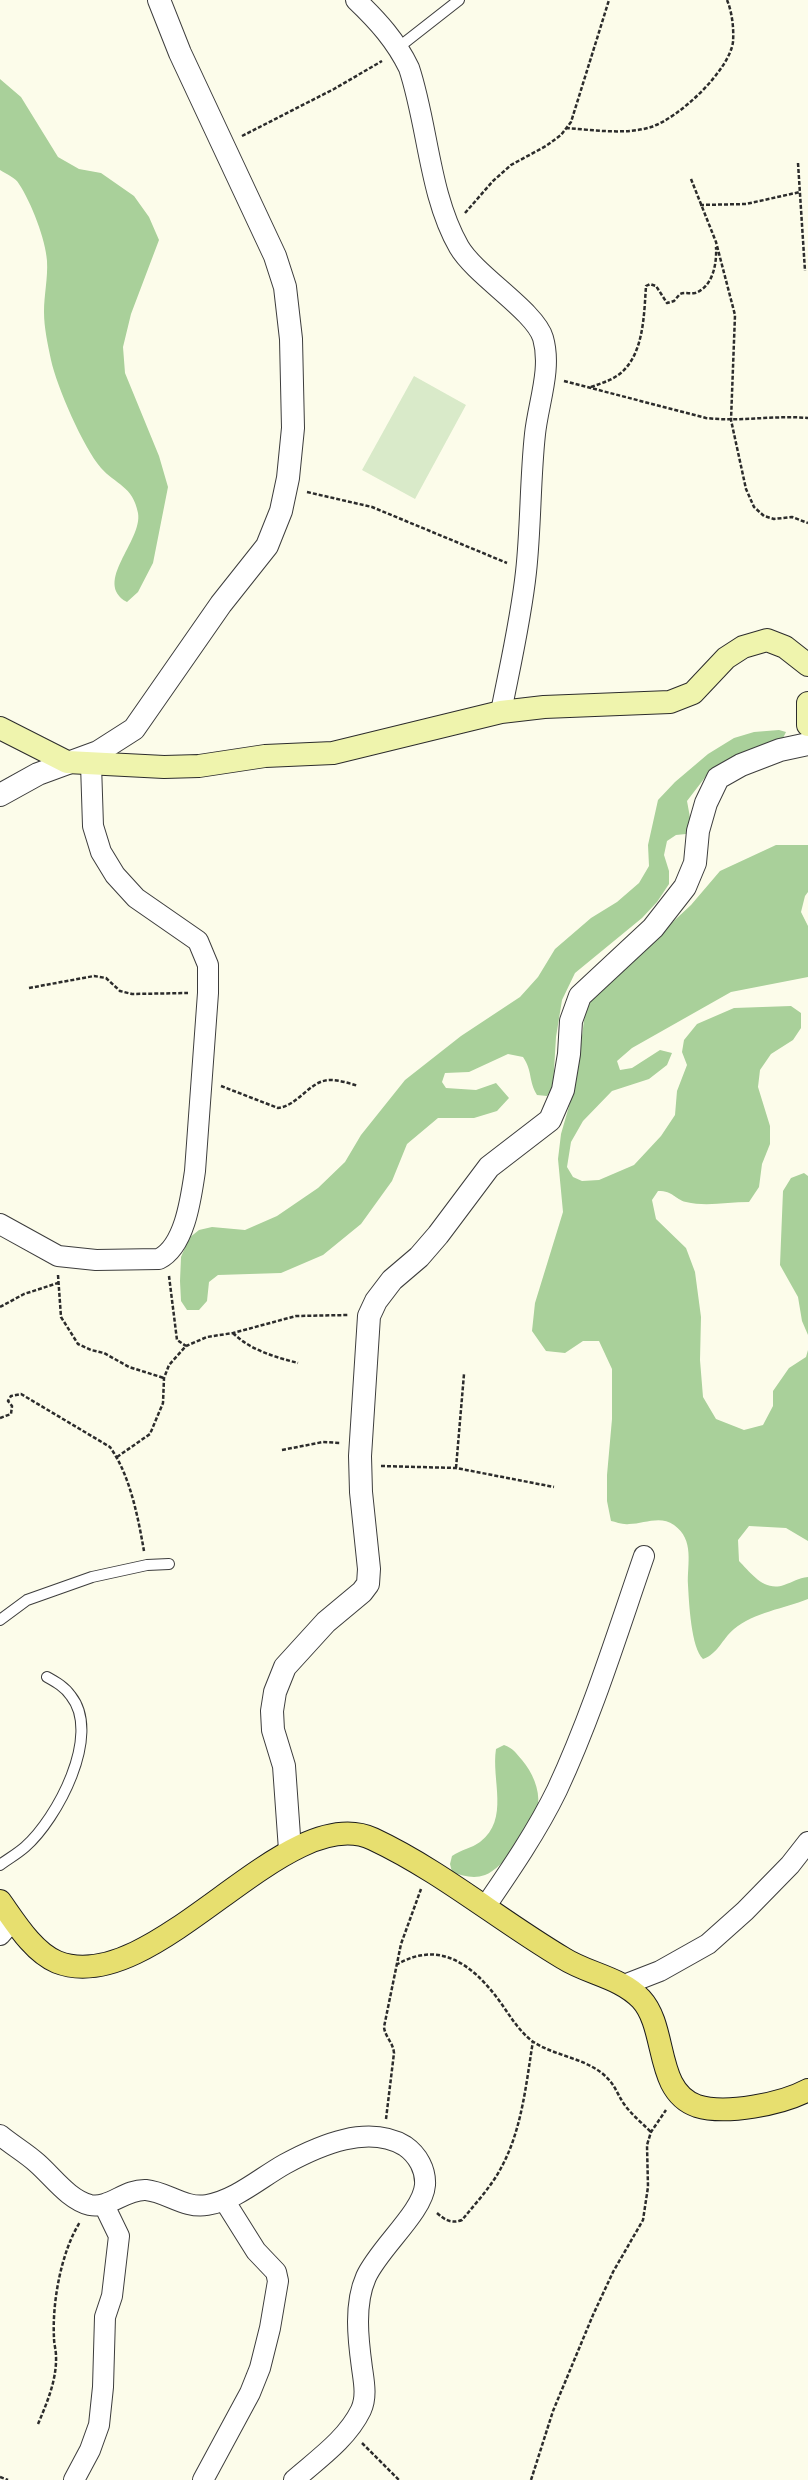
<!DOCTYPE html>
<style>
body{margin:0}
canvas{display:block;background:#fcfcea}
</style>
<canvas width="808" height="2480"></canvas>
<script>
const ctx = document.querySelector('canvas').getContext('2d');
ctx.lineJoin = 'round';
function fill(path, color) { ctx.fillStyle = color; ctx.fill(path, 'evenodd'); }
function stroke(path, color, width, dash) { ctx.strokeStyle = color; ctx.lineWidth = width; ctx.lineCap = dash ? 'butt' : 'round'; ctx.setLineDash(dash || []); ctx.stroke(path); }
const forest = new Path2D(`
 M0 79 21 97 58 157 79 169 101 173 134 196 149 217 159 240 131 314 123 347 125 373 159 456 168 487 153 563 138 592 127 602C92 583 143 541 138 513 133 486 115 484 101 468 83 447 57 387 51 360 48 345 44 328 44 312 44 295 48 278 47 261 46 240 31 202 19 184 16 178 6 174 0 170Z
 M779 730 786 732 783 738 710 771 687 801 691 823 686 834 676 835 667 841 664 855 669 871V884L657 902 642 918 575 973 562 1000 556 1037 553 1087 547 1096 537 1095C528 1080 533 1072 523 1057L508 1054 469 1072 445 1073 442 1082 446 1088 476 1090 496 1083 509 1098 497 1111 474 1118H438L407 1144 392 1181 361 1224 323 1255 281 1273 218 1275 209 1282 207 1301 199 1310H187L181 1301 180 1281 181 1257 189 1238 199 1230 212 1227 245 1230 277 1216 318 1188 345 1162 361 1135 405 1080 461 1036 520 997 538 977 555 949 591 918 617 902 639 883 649 866 648 845 658 800 675 782 708 754 734 738 754 732Z
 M776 845H808V892L805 896 801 912 808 926V977L731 992 632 1048 617 1061 620 1070 632 1068 660 1050 672 1053 667 1065 649 1079 612 1091 583 1121 571 1142 567 1167 573 1177 582 1181 599 1180 634 1165 661 1136 675 1115 677 1091 687 1065 682 1052 684 1040 697 1024 734 1008 791 1006 801 1013V1028L793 1040 771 1054 760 1070 758 1087 770 1126V1144L762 1164 759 1187 749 1202C728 1202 706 1207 686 1202 674 1199 674 1191 658 1191L652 1200 656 1219 686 1248 695 1272 701 1317 700 1360 703 1397 716 1419 744 1430 763 1425 773 1406V1391L789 1368 806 1357 808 1350V1541L786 1528 749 1526 738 1540 739 1561C751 1573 764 1592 784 1585 793 1582 798 1578 808 1577V1599C783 1609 755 1612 734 1629 722 1639 718 1654 703 1659 691 1648 689 1602 688 1585 687 1564 695 1540 674 1525 660 1515 644 1524 629 1524 623 1525 616 1522 611 1521L607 1501V1475L612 1419V1369L599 1341H583L565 1353 546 1351 532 1331 535 1303 563 1212 558 1159 561 1134 576 1082 585 1013 591 998 691 905 720 871Z
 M804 1173 808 1176V1335L802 1321 798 1297 780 1265 783 1191 791 1178Z
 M504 1745C513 1748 516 1753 522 1760 532 1772 540 1789 538 1805 536 1824 503 1869 485 1875 474 1879 463 1876 452 1872L450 1864 452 1856C460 1850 472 1848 480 1842 510 1819 491 1780 496 1749Z`);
const pitch = new Path2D(`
 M414 376 466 405 415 499 362 470Z`);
const path = new Path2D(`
 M566 128C593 130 626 135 651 127 679 118 729 71 733 42 734 28 732 12 727 0
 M242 136 334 89 382 61
 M798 163 805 271
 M691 179 716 242 735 315 731 420 746 489 754 507 764 516 774 519 792 517 808 523
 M700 205 746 204 800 192
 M465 213 493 181 511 165 546 146 561 135 571 122 609 0
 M564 381 706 418C740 422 774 415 808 418
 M591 387C602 383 613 380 622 372 644 352 644 314 646 286L650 284 656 286 667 303 674 301 680 294C685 292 690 294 695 293 713 287 717 263 716 247
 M307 492 372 507 507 563
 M29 988 94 976 106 978 120 991 132 994 188 993
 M221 1086 278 1108C298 1106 310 1080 330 1080 339 1080 349 1083 358 1086
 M58 1275 61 1317 78 1344 91 1350 104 1353 129 1367 164 1378
 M169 1276 177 1340 186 1346
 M0 1307 24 1294 58 1283
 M233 1333C250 1350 275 1357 298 1363
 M0 1418 11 1414 12 1406 8 1401 11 1396 21 1394 110 1447C130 1475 138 1517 144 1551
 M282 1450 323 1442 340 1443
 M117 1457 150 1434 163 1403 164 1378 169 1365 186 1346 207 1337 233 1333 296 1316 348 1315
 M381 1466 456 1468 554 1487
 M456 1468 464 1374
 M396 1965C438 1940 471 1963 498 1999 509 2014 517 2029 532 2041 554 2056 582 2057 603 2074 615 2084 616 2092 624 2104 631 2114 642 2123 651 2132
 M386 2119 394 2053C393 2042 385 2037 384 2027L401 1944 421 1889
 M437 2213C445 2220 451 2224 462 2220 475 2204 491 2187 501 2168 522 2130 526 2084 533 2041
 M38 2424C47 2403 57 2379 56 2356 56 2350 54 2344 54 2338 52 2303 61 2252 80 2222
 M362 2443 399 2480
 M0 2477 8 2480
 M531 2480 553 2411 593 2315 613 2272 643 2220 648 2187 647 2145 651 2132 666 2110`);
const service = new Path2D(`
 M399 47 459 0
 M0 1620 27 1600 92 1577 147 1565 169 1564
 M0 1865C8 1859 17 1854 25 1847 57 1819 102 1735 71 1696 65 1687 56 1682 47 1677`);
const minor = new Path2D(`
 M356 0C378 21 396 41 409 68 428 125 429 195 459 247 476 276 535 311 543 338 552 369 538 404 535 434 530 480 531 527 526 572 521 619 510 666 501 712
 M0 1224 58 1256 96 1260 159 1259C185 1246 191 1198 195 1171L208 993V965L198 941 136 898 115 875 101 852 93 826 91 764
 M485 1907C511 1869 537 1831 557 1790 592 1715 617 1634 644 1556
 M0 1935 13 1920
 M624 1985 660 1971 708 1944 745 1911 790 1865 808 1842
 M0 2135C12 2145 26 2153 37 2163 53 2177 69 2200 90 2205 109 2209 125 2189 146 2190 167 2192 185 2209 207 2205 236 2200 260 2178 285 2164 320 2145 368 2124 405 2146 418 2155 426 2170 425 2185 423 2212 379 2248 366 2277 354 2304 358 2339 362 2368 364 2382 367 2397 361 2410 347 2439 318 2459 294 2480
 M74 2480 90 2450 99 2425 103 2387 105 2317 112 2296 119 2236 104 2205
 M203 2480 250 2393 260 2368 270 2328 278 2281 276 2272 256 2251 224 2200`);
const tertiary = new Path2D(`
 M0 795 38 774 98 752 134 729 221 604 267 546 281 511 288 478 293 428 291 339 285 287 275 256 180 53 159 0
 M290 1850 284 1766 273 1730 272 1711 275 1692 285 1667 326 1622 362 1592 368 1584 369 1569 361 1492 360 1456 369 1316 376 1301 392 1280 419 1257 438 1235 489 1167 550 1120 563 1090 569 1054 571 1021 580 996 653 928 685 887 695 863 698 831 706 803 718 778 741 765 780 750 808 744`);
const secondary = new Path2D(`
 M808 703V725
 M0 728 67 762 164 767 199 766 265 756 333 753 501 712 544 707 670 702 693 693 726 658 743 647 767 640 785 647 808 665`);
const primary = new Path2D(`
 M0 1901C15 1922 33 1952 57 1962 154 2000 285 1798 373 1839 441 1871 499 1920 563 1958 588 1974 620 1977 641 1999 668 2028 654 2091 697 2106 726 2115 782 2104 808 2090`);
fill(forest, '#a9d09a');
fill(pitch, '#d9eac9');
stroke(service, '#3d3d3d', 12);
stroke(minor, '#3d3d3d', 22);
stroke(tertiary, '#3d3d3d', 24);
stroke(secondary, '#2c2c2c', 24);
stroke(primary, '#1b1b1b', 24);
stroke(path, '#2c2c2c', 2.5, [4, 2]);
stroke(service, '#fff', 10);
stroke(minor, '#fff', 20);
stroke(tertiary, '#fff', 22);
stroke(secondary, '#eff4ad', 22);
stroke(primary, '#e7df6f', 22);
</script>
